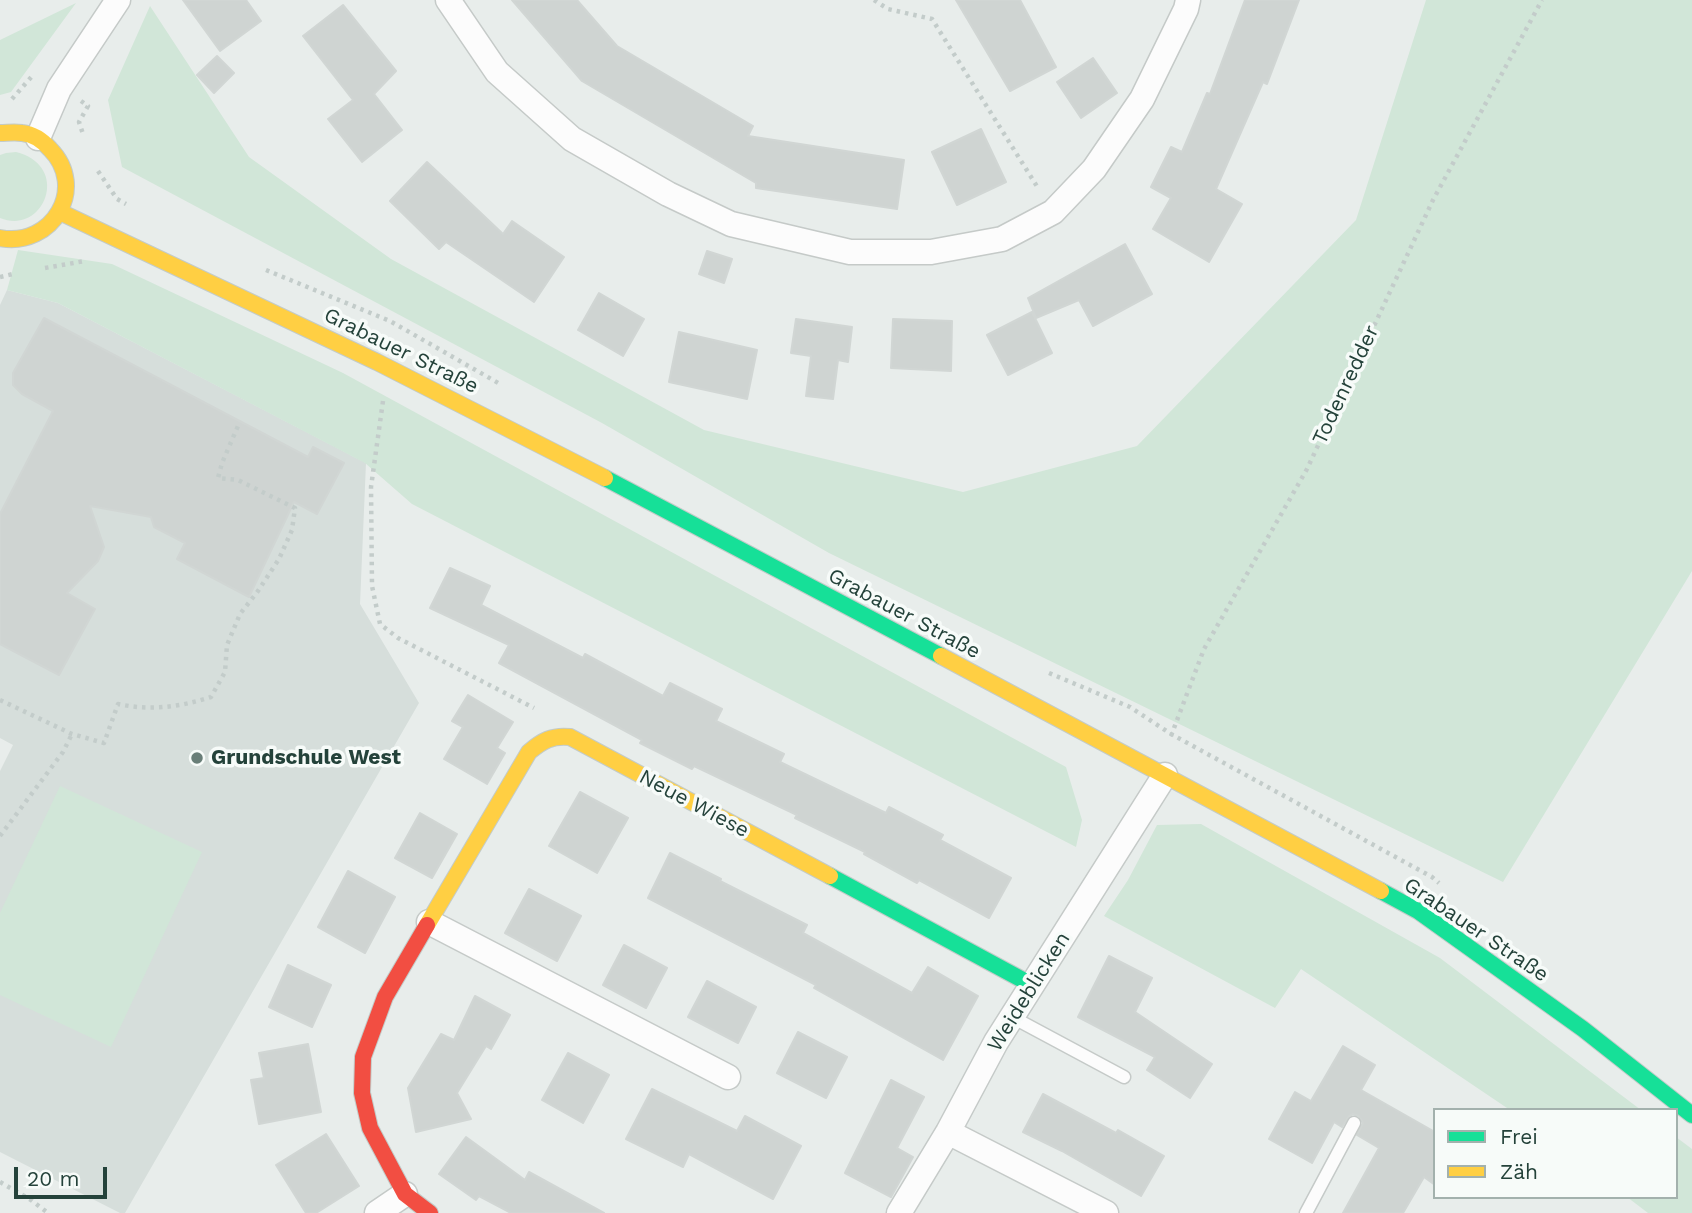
<!DOCTYPE html>
<meta charset="utf-8">
<style>
body{margin:0}
#map{position:relative;width:1692px;height:1213px;overflow:hidden;background:#e8edeb;font-family:"Work Sans",sans-serif}
canvas{display:block}
.legend{position:absolute;left:1433px;top:1108px;width:245px;height:91px;box-sizing:border-box;background:#f7fbf9;border:2px solid #a3b1ad;margin:0;padding:9px 12px;list-style:none;font-size:21px;color:#24423a}
.legend li{display:flex;align-items:center;gap:14px;height:35px}
.legend b{width:35px;border:2px solid #a3b1ad}
.scale{position:absolute;left:14px;top:1167px;width:93px;height:32px;box-sizing:border-box;border:4px solid #24423a;border-top:0;padding-left:9px;font-size:21px;line-height:24px;white-space:nowrap;color:#24423a;-webkit-text-stroke:5px #f7fbf9;paint-order:stroke}
</style>
<div id="map">
<canvas width="1692" height="1213"></canvas>
<ul class="legend">
<li><b style="height:9px;background:#16e098"></b>Frei</li>
<li><b style="height:9px;background:#ffcf43"></b>Zäh</li>
</ul>
<div class="scale">20 m</div>
</div>
<script>
const ctx = document.querySelector('canvas').getContext('2d');
ctx.lineJoin = 'round';
function fill(path, color) { ctx.fillStyle = color; ctx.fill(path, 'evenodd'); }
function stroke(path, color, width, dash) { ctx.strokeStyle = color; ctx.lineWidth = width; ctx.lineCap = dash ? 'butt' : 'round'; ctx.setLineDash(dash || []); ctx.stroke(path); }
function label(font, color, halo, rows, align = 'center') {
  ctx.font = font + ' "Work Sans",sans-serif'; ctx.lineWidth = 7; ctx.setLineDash([]); ctx.textBaseline = 'middle'; ctx.strokeStyle = halo; ctx.fillStyle = color; for (const [text, x, y, turn = 0] of rows) {
    ctx.save(); ctx.translate(x, y); ctx.rotate((+turn || 0) * Math.PI / 180); ctx.textAlign = isNaN(turn) ? turn : align; if (halo) ctx.strokeText(text, 0, 0); ctx.fillText(text, 0, 0); ctx.restore();
  }
}
const built = new Path2D(`
 M7 290 58 303 366 463 360 604 419 703 125 1213H120L0 1152V771L13 745 0 738V305Z`);
const green = new Path2D(`
 M1426 0H1692V571L1503 882 829 553 602 423 122 167 108 100 150 6 249 157 391 259 704 430 963 492 1137 446 1356 220Z
 M76 3 11 92 0 95V40Z
 M16 152C72 166 44 236 0 218V155L6 153Z
 M18 250 112 264 343 373 1066 767 1082 820 1076 847 412 504 365 463 58 303 7 290Z
 M60 786 202 852 111 1047 0 995V913Z
 M1201 824 1440 958 1641 1110H1510L1301 969 1275 1008 1104 916 1128 880 1157 825Z
 M1676 1137 1692 1149V1213H1648L1627 1197H1676Z`);
const building = new Path2D(`
 M183 0H246L261 21 220 51Z
 M512 0H577L617 46 753 126 748 136 904 160 897 209 756 188V183L582 81Z
 M956 0H1020L1056 67 1010 91Z
 M1245 0H1299L1267 84 1263 82 1216 189 1242 204 1209 262 1153 229 1171 198 1151 187 1171 147 1182 152 1207 93 1210 94Z
 M343 5 396 71 374 94 402 130 362 162 328 119 353 100 303 36Z
 M217 56 234 73 214 93 197 75Z
 M1093 58 1117 93 1081 118 1057 82Z
 M981 129 1006 182 957 205 932 152Z
 M427 162 503 234 512 221 564 257 534 302 446 242 439 249 390 201Z
 M1125 244 1152 294 1093 326 1079 300 1036 318 1028 298Z
 M707 251 732 259 724 283 699 274Z
 M599 293 644 319 623 356 578 330Z
 M1032 312 1052 353 1008 375 987 335Z
 M44 318 308 457 313 447 344 463 317 514 294 502 249 597 177 559 185 543 154 527 151 517 90 506 104 547 98 561 67 593 95 609 59 675 0 644V514L53 411 22 394 13 385V373Z
 M796 319 852 327 848 362 838 360 833 399 806 396 811 356 791 353Z
 M893 319 952 321 951 371 891 368Z
 M679 332 757 350 747 399 669 382Z
 M450 568 490 586 481 605 583 658 585 654 663 696 670 683 722 709 716 721 784 754 780 762 886 813 889 807 943 835 940 840 1011 878 989 918 919 880 917 883 864 854 865 852 795 818 797 815 694 766 692 769 640 743 642 740 499 663 509 645 430 608Z
 M468 695 513 722 497 748 505 753 487 784 444 759 463 727 452 721Z
 M580 792 628 818 597 873 549 846Z
 M420 813 457 834 432 878 395 858Z
 M670 853 721 879 720 881 807 925 803 933 912 993 928 967 978 996 943 1060 814 988 816 985 648 898Z
 M348 871 395 897 365 953 318 927Z
 M529 889 581 916 557 961 505 933Z
 M624 945 667 968 646 1008 603 985Z
 M1109 956 1152 978 1135 1012 1212 1064 1190 1098 1147 1070 1155 1057 1078 1017Z
 M288 965 331 985 312 1027 269 1007Z
 M707 981 756 1007 738 1043 688 1017Z
 M475 996 510 1015 491 1049 486 1046 457 1093 471 1119 416 1132 408 1088 441 1034 454 1040Z
 M798 1032 847 1057 826 1098 777 1073Z
 M308 1044 321 1112 259 1124 251 1080 264 1078 259 1053Z
 M1343 1046 1375 1065 1361 1090 1435 1132V1185L1424 1177 1403 1213H1343L1379 1148 1357 1135 1363 1123 1359 1116 1353 1114 1349 1116 1342 1127 1334 1122 1312 1163 1269 1139 1295 1092 1311 1101Z
 M568 1053 609 1075 583 1123 542 1100Z
 M891 1080 924 1097 897 1148 913 1157 891 1197 845 1173Z
 M652 1089 737 1131 745 1116 801 1146 773 1199 689 1154 683 1167 626 1139Z
 M1043 1094 1116 1133 1118 1130 1164 1156 1141 1196 1062 1151 1023 1132Z
 M326 1134 359 1186 316 1213H306L276 1165Z
 M466 1137 525 1180 529 1172 604 1213H511L479 1196 476 1200 439 1174Z`);
const path = new Path2D(`
 M874 0 888 9 932 19 1038 188
 M12 99 34 74
 M81 101 88 106 79 122 83 134
 M98 171 117 199 126 204
 M45 268 85 261
 M266 270 390 321 500 384
 M0 277 13 274
 M383 401 371 487 372 586 380 624 398 638 534 708
 M1049 673 1130 707 1171 734 1432 877 1439 883
 M0 700 72 734 104 743 118 704C151 711 180 707 211 697L225 672 227 645 240 614 258 591 279 559 292 530 295 508 238 480 218 478 222 463 238 426
 M1171 736 1204 649 1307 469 1433 200 1542 0
 M0 836 63 752 72 734
 M0 1182 31 1200 48 1213`);
const lane = new Path2D(`
 M1012 1017 1124 1077
 M1306 1213 1354 1123`);
const street = new Path2D(`
 M448 0 497 72 572 139 668 194 731 224 850 252H931L1002 239 1053 212 1094 169 1142 99 1186 9 1188 0
 M38 138 59 89 118 0
 M429 922 728 1077
 M948 1132 1106 1213
 M377 1213 405 1194
 M899 1213 948 1132 996 1042 1165 775`);
const fast = new Path2D(`
 M605 478 941 656
 M830 876 1032 985
 M1381 891 1418 911 1583 1029 1692 1115`);
const slow = new Path2D(`
 M0 133C7 133 15 132 22 133 33 134 43 141 50 149 88 187 53 248 0 238
 M60 212 377 362 605 478
 M941 656 1381 891
 M427 925 529 752C542 741 552 735 570 737L830 876`);
const jam = new Path2D(`
 M427 925 385 997 363 1057 362 1093 370 1128 405 1194 430 1213`);
const markers = [
 [197,758,7,"#697e78"]
];
const streetNames = [
 ["Grabauer Straße",401,351,26],
 ["Todenredder",1346,385,-65],
 ["Grabauer Straße",904,614,28],
 ["Neue Wiese",694,804,28],
 ["Grabauer Straße",1476,930,34],
 ["Weideblicken",1029,992,-58]
];
const poiNames = [
 ["Grundschule West",211,758]
];
fill(built, '#d6dedb');
fill(green, '#d1e6d8');
fill(building, '#cfd4d2');
stroke(building, '#d1d6d4', 2);
stroke(lane, '#c5cac8', 15);
stroke(street, '#c5cac8', 27);
stroke(fast, '#c3cbc8', 18);
stroke(slow, '#c3cbc8', 18);
stroke(jam, '#c3cbc8', 18);
stroke(path, '#c3ccca', 4.5, [3.5, 5]);
stroke(lane, '#fcfcfc', 12);
stroke(street, '#fcfcfc', 24);
stroke(fast, '#16e098', 16);
stroke(slow, '#ffcf43', 16);
stroke(jam, '#f24e42', 16);
for (const [x, y, r, color] of markers) { const dot = new Path2D(); dot.arc(x, y, r, 0, 2 * Math.PI); ctx.fillStyle = color; ctx.fill(dot); stroke(dot, '#f7fbf9', 2.5); }
label('21px', '#24423a', '#f7fbf9', streetNames);
label('bold 21px', '#24423a', '#f7fbf9', poiNames, 'left');
</script>
